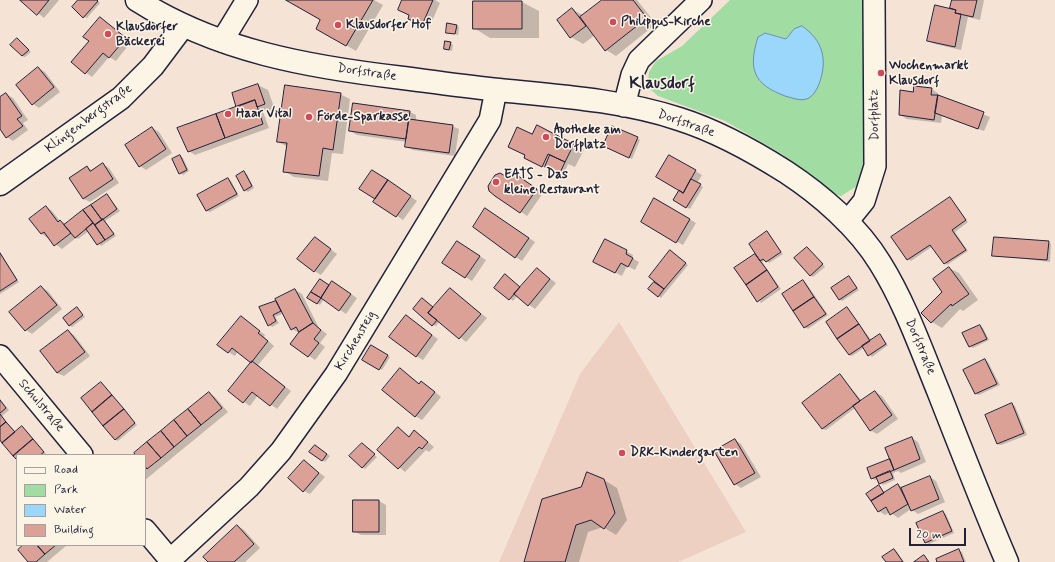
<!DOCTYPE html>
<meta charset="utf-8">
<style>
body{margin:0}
#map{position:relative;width:1055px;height:562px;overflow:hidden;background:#f5e4d5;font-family:Mynerve,sans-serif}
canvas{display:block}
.legend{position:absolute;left:16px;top:454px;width:130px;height:92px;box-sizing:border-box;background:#fcf5e5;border:1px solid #a5a1a1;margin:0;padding:5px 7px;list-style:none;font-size:12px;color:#22223b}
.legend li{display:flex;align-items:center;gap:8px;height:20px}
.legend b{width:20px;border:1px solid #a5a1a1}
.scale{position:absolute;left:909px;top:528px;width:57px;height:18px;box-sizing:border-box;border:2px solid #22223b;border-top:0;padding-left:5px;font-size:12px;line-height:14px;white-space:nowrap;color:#22223b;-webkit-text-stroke:3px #fcf5e5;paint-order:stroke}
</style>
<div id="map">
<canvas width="1055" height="562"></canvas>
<ul class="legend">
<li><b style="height:5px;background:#fcf5e5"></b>Road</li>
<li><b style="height:11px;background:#a1dda3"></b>Park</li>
<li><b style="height:11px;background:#9ad7fb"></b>Water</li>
<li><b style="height:11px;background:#dba197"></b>Building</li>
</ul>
<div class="scale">20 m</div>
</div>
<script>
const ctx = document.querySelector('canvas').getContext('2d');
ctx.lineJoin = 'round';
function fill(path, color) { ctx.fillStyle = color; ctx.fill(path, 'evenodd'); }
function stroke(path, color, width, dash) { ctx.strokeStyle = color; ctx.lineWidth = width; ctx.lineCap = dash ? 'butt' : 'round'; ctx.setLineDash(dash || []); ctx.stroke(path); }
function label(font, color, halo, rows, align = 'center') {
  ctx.font = font + ' Mynerve,sans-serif'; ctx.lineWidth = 3; ctx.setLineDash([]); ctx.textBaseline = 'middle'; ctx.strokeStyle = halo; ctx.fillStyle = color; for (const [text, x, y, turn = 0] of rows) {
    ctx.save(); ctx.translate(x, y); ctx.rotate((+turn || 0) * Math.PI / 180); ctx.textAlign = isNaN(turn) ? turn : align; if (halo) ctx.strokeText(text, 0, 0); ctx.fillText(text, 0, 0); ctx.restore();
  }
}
const built = new Path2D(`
 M619 322 746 532 678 562H499L580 374Z`);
const green = new Path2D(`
 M730 0H866L868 165 862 183 841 196 830 193 782 154 725 121 658 96 650 89 648 80 649 72 656 61 682 46ZM794 29 759 82 766 33 786 39Z`);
const water = new Path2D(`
 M802 26C823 40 828 60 819 84 817 89 814 95 809 98 801 102 793 98 785 96 753 84 748 69 758 37L765 33 786 39 794 29Z`);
const shadow = new Path2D(`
 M21 0H59L44 18Z
 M80 0H97L100 3 87 18 84 17Z
 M288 0H374L383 5 356 51 317 28 322 20Z
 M403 0H435L440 3 429 28 415 22 410 16 399 10Z
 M604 0H637L656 24 616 56 606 50 595 35 583 44 571 37 572 9 584 16Z
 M953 0H984L980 20 968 17 961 50 935 44 928 41 951 10Z
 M474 2H522L539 11V38H490L474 28Z
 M100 18 131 42 116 61 109 57 92 77 72 62 90 41Z
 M457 26 459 27 458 35 447 32Z
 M17 39 31 52 25 57 22 56Z
 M450 43 453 45 452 51 445 49Z
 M38 68 45 72 60 92 39 108 33 104 17 85Z
 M258 85 268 90 275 110 268 112 262 109 269 128 195 155 189 151 239 107Z
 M931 89 938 93 937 96 990 117 984 131 942 116 941 123 907 119 900 115 914 93Z
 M6 94 13 98 28 120 23 123 28 130 13 141 7 137 0 127V98Z
 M340 94 350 99 343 154 332 153 328 181 294 177 284 171 288 147 278 142Z
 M410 112 416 115V121L452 126 459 129 455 156 413 150 406 147 407 142 357 135 350 131Z
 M537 127 584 150 575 167 568 164 563 176 535 163 519 152 533 136Z
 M152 128 159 132 172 153 146 170 140 166Z
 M637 138 640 140 632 159 607 148Z
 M180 156 183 158 189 171 183 175 180 173Z
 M670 156 702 175 697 183 703 187 690 209 674 200 688 194 658 176Z
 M103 164 109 168 119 183 90 202 84 199 70 178 87 167 93 171Z
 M244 173 247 174 254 188 248 192 245 190Z
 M379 175 417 201 403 220 375 201 376 199 361 189Z
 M518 176 543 193 527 216 490 190 508 178Z
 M228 179 231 181 239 196 210 212 207 211 198 196Z
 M107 195 120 211 105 221 116 236 101 246 89 231 78 239 76 238 62 249 42 234 30 219 46 207 52 211 60 221 67 224Z
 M950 198 968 222 955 232 968 251 947 265 933 246 911 261 908 259 893 237Z
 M655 199 696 223 683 245 642 222Z
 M492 213 535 242 522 261 499 247Z
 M767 233 783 254 769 263 766 260 762 262 781 289 761 303 736 268 757 254Z
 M606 240 633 255 632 258 639 262 635 270 627 266 622 276 601 265Z
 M321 242 337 254 321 275 314 271Z
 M1048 242 1051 244 1050 262 993 255Z
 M464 246 486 260 472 281 444 263Z
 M808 248 825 267 813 277 810 275Z
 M0 252 19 282 0 294Z
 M673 253 688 265 661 298 650 289Z
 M949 268 959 273 978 300 963 311 960 309 942 328 932 322 923 313 943 292Z
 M537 269 556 283 535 309 517 296 513 301 495 287 508 277 521 288Z
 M849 277 859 290 842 301 839 299Z
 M320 281 330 287 339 286 357 298 346 314 324 299 320 305 309 298Z
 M803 281 806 283 828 315 808 329 805 327Z
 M41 287 48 291 62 309 32 334 26 330Z
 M450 289 487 318 466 342 440 321 436 326 433 325 414 309 425 301 434 308Z
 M295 290 302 294 319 328 327 334 320 343 325 347 315 360 292 344 299 333 292 329 284 313 275 317 279 323 272 327 269 325 276 302 278 303Z
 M77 309 85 317 72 327 69 325Z
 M848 309 872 341 880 336 888 345 872 357 864 348 852 356 849 355Z
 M406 316 438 339 423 360 416 356Z
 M241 317 265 335 264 337 274 346 258 365 291 391 277 409 258 395 250 406 244 402 252 363 238 351 235 356 228 352Z
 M980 326 983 328 989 340 973 348 970 346Z
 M68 331 74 335 90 356 64 376 57 373Z
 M371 346 390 357 382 370 363 359Z
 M985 360 988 362 1000 385 979 395 976 394 964 370Z
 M400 369 420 384 428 386 441 397 422 420 415 416Z
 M840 375 862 401 875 392 882 396 898 419 877 434 870 430 855 408 826 430 823 429 804 403Z
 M101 383 137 425 118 441 115 439Z
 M209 393 215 397 228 412 145 480V455H133Z
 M0 399 9 410 2 416 16 433 22 428 25 429 47 455H17V459L0 439Z
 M1012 404 1015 406 1027 435 1001 445 998 444 986 415Z
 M399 429 410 437 415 431 434 447 429 452 426 450 405 472 379 450Z
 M912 438 918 442 926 462 901 473 898 471 893 473 895 480 883 485 878 479 875 480 872 478Z
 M735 440 741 444 761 477 741 488 735 484Z
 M362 444 377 457 365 469 362 467Z
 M318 448 330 456 325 462 311 452Z
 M304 461 325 477 310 494 304 491Z
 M930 477 936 481 945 502 918 514 911 509 898 518 890 512 885 515 879 511V487L885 493 898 485 904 488Z
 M604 480 617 488 627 520 616 535 603 527 588 532 579 562H526Z
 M354 501H379L386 505V535H361L354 531Z
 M943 512 946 514 954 533 929 544 926 542Z
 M238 526 244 530 260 548 245 562H209Z
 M25 545H67L47 562H29Z
 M894 550 897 552 904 562H887Z
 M959 551 962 552 966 562H938Z`);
const building = new Path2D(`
 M20 0H49L37 15Z
 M78 0H97L98 1 83 18 72 7Z
 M286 0H373L346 46 316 29 320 20Z
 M402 0H433L422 25 408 19 409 15 398 10Z
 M602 0H633L647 18 605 51 580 17Z
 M952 0H977L973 17 955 13 956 10 950 8Z
 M473 1H522V29H473Z
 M935 5 956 10 955 13 961 14 955 47 927 41Z
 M572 8 586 26 570 38 557 20Z
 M100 17 126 38 109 58 103 53 85 74 71 62 89 41 83 37Z
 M447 23 457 25 455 34 446 33Z
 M17 38 29 50 22 56 10 45Z
 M445 41 451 42 449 50 444 49Z
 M38 67 54 87 32 105 16 85Z
 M258 84 265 104 257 107 255 100 236 107 232 93Z
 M285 85 341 93 333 150 323 148 319 176 283 172 287 143 277 142Z
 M914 86 932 88 931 95H938L934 120 899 115 900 90 913 92Z
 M6 93 22 116 17 119 23 126 6 138 0 129V97Z
 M938 95 984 112 978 129 935 113Z
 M255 100 263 124 225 138 216 114Z
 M353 103 410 111 406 139 349 131Z
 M216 114 225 138 188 152 177 128Z
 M409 119 453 125 449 153 405 147Z
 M537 125 574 144 565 162 548 154 542 167 524 158 525 155 508 147 517 127 532 134Z
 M612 126 638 137 629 158 603 146Z
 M152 127 166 149 139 167 125 145Z
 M180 155 187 170 179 174 172 159Z
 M550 155 565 162 559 175 545 167Z
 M669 155 696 170 683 193 656 177Z
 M103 163 113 179 83 199 69 178 87 166 90 171Z
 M372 170 388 180 375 199 359 189Z
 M244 171 252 186 244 191 236 176Z
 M511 171 537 189 520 213 495 196 489 191 488 186 495 175 500 173 507 177Z
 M228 178 237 194 206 211 197 195Z
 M691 179 701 184 686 208 673 200 679 190 683 193Z
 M388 180 411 196 396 217 373 202Z
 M107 194 117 209 102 220 91 205Z
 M950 197 966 220 952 230 966 250 944 264 930 245 907 260 891 237Z
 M654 198 690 219 676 243 641 222Z
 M91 205 102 220 95 225 83 210Z
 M46 206 58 222 60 220 71 233 54 246 44 232 41 234 29 219Z
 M485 208 529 238 515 258 473 227Z
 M83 210 93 223 75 238 64 225Z
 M103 219 114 234 105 240 95 225Z
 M93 223 105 240 97 245 86 229Z
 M767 231 781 252 766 262 763 259 760 261 749 244Z
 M315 237 331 249 314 272 297 259Z
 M994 237 1049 241 1047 260 992 256Z
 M605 239 627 250 626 254 633 258 628 267 621 263 615 273 593 262Z
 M457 241 480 256 465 278 442 263Z
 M807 247 823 264 810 276 794 258Z
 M670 250 686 263 664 289 649 277Z
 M0 253 17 280 0 291Z
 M755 254 767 270 746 285 734 268Z
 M949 267 969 294 952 306 951 304 931 323 921 313 942 292 933 279Z
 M537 268 550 279 528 306 514 294Z
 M767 270 778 287 757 302 746 285Z
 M505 274 520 287 509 300 494 288Z
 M849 276 857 288 839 300 831 288Z
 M320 279 329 285 321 298 311 292Z
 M803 280 814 297 793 311 782 294Z
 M332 281 351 294 339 311 321 298Z
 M654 282 664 289 658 297 648 289Z
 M41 286 57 305 25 331 9 312Z
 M450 288 481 314 459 339 428 313Z
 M295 289 313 323 299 332 296 327 291 330 275 299Z
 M311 292 321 298 317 304 307 298Z
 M814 297 826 314 804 328 793 311Z
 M422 298 433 307 428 313 437 320 432 326 413 309Z
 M276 301 281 311 273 315 276 321 268 326 259 307Z
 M77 307 83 315 69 326 63 318Z
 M847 307 859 324 837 339 826 322Z
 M406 315 432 335 416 357 389 337Z
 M241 316 260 331 258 333 268 341 251 363 232 348 228 353 217 345Z
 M313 323 321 330 314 339 319 343 308 357 290 344 299 332Z
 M859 324 870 341 849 355 837 339Z
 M980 325 987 339 969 347 962 333Z
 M68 330 85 352 57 373 40 351Z
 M880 334 886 344 868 356 862 346Z
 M371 345 388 355 379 370 362 360Z
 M985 359 997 384 975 394 963 370Z
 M252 361 285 387 270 406 252 392 243 403 228 391Z
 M400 368 419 384 421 381 435 392 415 417 382 390Z
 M840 374 860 401 822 429 802 403Z
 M101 382 112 395 92 412 81 398Z
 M875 391 892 415 870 431 853 406Z
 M209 392 222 408 201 425 188 409Z
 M112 395 124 409 103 426 92 412Z
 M0 400 6 408 0 413Z
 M1012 403 1024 433 997 444 985 415Z
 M124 409 135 423 115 440 103 426Z
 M188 409 201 425 187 436 174 420Z
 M0 414 6 422 0 427Z
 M174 420 187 436 174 447 161 431Z
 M6 422 15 432 2 443 0 440V427Z
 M22 426 33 439 13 456 2 443Z
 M398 427 409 437 414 430 428 442 422 449 419 447 398 469 377 450Z
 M161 431 174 447 161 458 147 442Z
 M912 437 920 459 894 470 885 448Z
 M33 439 44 452 40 455H17V460L13 456Z
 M735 439 755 473 734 485 714 451Z
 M147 442 161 458 147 469 145 466V455H136L134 453Z
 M362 443 375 454 362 468 349 456Z
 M315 445 327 454 322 461 309 452Z
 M890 459 894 470 871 479 867 468Z
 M304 460 319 473 303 492 288 478Z
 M890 471 893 478 879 484 876 477Z
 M587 472 604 479 615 513 604 529 591 520 576 525 565 562H524L542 499 581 487Z
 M930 476 939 499 911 511 901 488Z
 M898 484 908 504 890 515 886 507 878 512 871 501Z
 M879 485 884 493 871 501 866 494Z
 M353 500H379V532H353Z
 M943 511 952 531 925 543 916 523Z
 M237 525 254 544 234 562H208L203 557Z
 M23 545H37L45 554 36 562H28L18 550Z
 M37 545H56L45 554Z
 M894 549 903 562H886L882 557Z
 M959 549 964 562H937L936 559Z
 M924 555 929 562H914Z`);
const street = new Path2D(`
 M222 41 247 0
 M624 106 632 75 639 60 701 0
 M847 222 864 201 875 166 874 0
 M0 356 82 455
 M145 530 172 562
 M170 560 249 487 281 451 336 374 490 120 496 90`);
const secondary = new Path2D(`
 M137 0C217 51 309 67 403 78 435 82 467 87 499 90 559 96 621 100 679 119 717 131 753 151 786 172 821 195 858 227 880 263 905 303 921 349 939 393 961 449 983 506 1007 562
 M0 184 121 98 153 66 183 26`);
const markers = [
 [613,22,4,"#d1495b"],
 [338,25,4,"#d1495b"],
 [108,34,4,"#d1495b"],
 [881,73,4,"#d1495b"],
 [228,114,4,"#d1495b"],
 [309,117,4,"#d1495b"],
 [546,137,4,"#d1495b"],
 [496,182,4,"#d1495b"],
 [622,453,4,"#d1495b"]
];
const poiNames = [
 ["Philippus-Kirche",621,22],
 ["Klausdorfer Hof",346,25],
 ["Klausdorfer",116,27],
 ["Bäckerei",116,42],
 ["Wochenmarkt",889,66],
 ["Klausdorf",889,81],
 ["Haar Vital",236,114],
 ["Förde-Sparkasse",317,117],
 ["Apotheke am",554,130],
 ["Dorfplatz",554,145],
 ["EATS - Das",504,175],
 ["kleine Restaurant",504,190],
 ["DRK-Kindergarten",630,453]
];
const streetNames = [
 ["Dorfstraße",367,73,8],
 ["Dorfplatz",875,115,-91],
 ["Klingenbergstraße",89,119,-37],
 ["Dorfstraße",686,124,19],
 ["Kirchensteig",356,341,-59],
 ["Dorfstraße",920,347,67],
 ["Schulstraße",41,406,50]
];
const districtNames = [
 ["Klausdorf",662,84]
];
fill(built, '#edd0c2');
fill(green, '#a1dda3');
fill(water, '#9ad7fb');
stroke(water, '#6a8fae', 1);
fill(shadow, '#0003');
fill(building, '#dba197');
stroke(building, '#22223b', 1);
stroke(street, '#22223b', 24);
stroke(secondary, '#22223b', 25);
stroke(street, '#fcf5e5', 21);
stroke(secondary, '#fcf5e5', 22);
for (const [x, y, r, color] of markers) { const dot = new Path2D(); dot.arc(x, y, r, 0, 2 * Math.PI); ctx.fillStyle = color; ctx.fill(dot); stroke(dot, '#fcf5e5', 1.5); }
label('bold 13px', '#22223b', '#fcf5e5', poiNames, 'left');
label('13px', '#22223b', '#fcf5e5', streetNames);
label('bold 17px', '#22223b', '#fcf5e5', districtNames);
</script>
